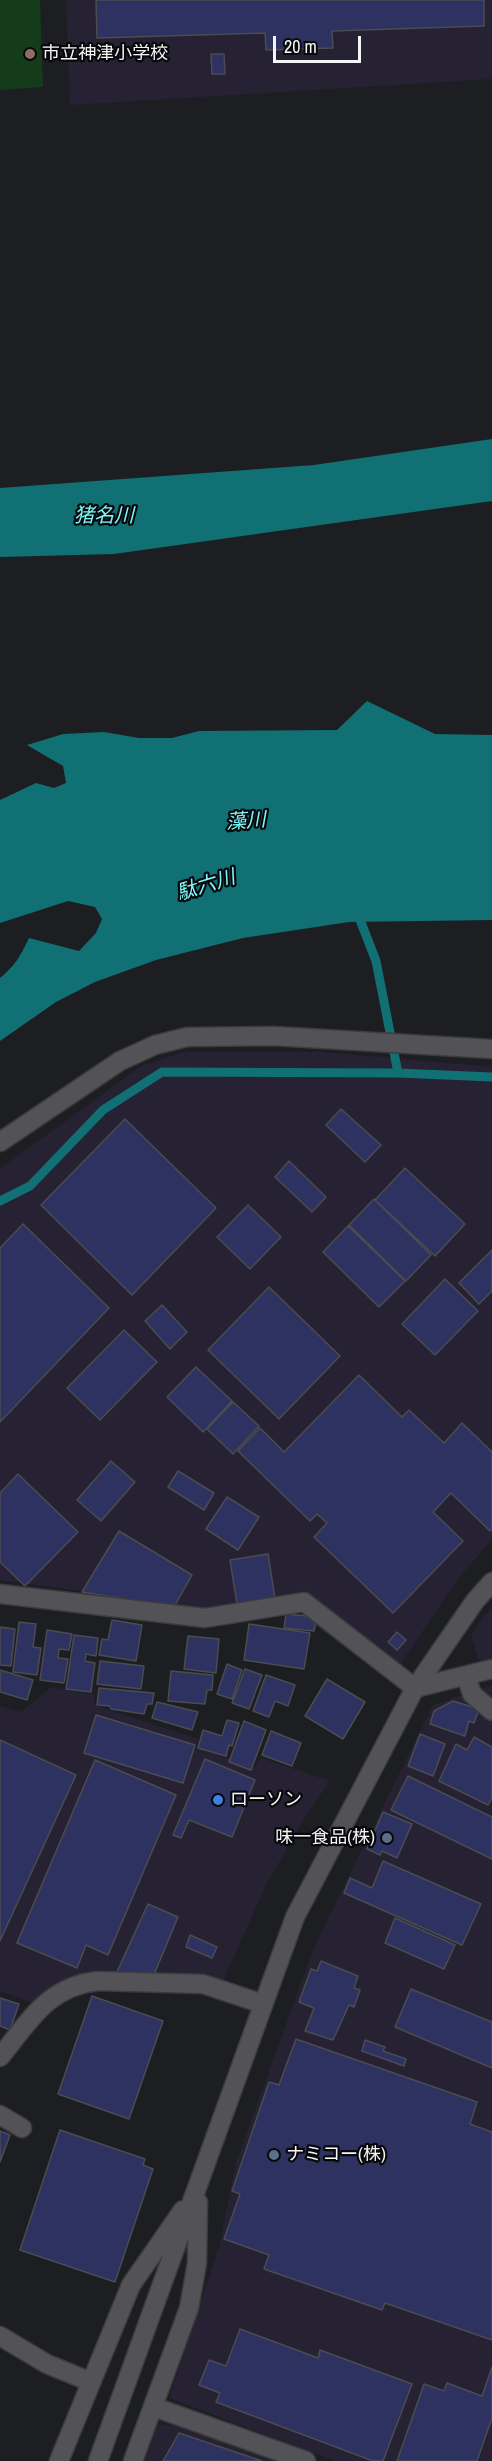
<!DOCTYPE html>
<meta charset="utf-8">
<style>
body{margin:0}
#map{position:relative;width:492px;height:2461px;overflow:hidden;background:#1d1e21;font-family:"Archivo Narrow",sans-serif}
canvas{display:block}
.scale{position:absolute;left:273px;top:36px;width:88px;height:27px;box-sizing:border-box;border:3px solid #f4f5f7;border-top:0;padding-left:8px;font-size:18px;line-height:21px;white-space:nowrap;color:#f4f5f7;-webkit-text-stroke:4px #08080a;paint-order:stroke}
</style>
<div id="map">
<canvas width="492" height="2461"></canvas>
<div class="scale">20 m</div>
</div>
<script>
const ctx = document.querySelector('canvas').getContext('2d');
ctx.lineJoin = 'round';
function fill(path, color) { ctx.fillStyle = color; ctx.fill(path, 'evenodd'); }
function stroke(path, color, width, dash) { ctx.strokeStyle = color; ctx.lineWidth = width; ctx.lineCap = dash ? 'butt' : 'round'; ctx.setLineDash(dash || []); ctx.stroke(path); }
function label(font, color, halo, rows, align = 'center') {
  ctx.font = font + ' "Archivo Narrow","Noto Sans JP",sans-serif'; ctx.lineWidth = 4.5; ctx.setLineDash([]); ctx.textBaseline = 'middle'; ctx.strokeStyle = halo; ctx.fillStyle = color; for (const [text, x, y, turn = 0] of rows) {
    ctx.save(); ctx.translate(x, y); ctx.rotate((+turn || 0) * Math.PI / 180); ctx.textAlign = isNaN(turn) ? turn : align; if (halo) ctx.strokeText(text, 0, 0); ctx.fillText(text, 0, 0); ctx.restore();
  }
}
const industrial = new Path2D(`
 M66 0H492V79L70 105Z
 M184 1052H321L492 1067V1540L460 1576 401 1663 396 1664 304 1591 299 1594 218 1610 0 1580V1169L141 1066Z
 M492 1606V1660L485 1661 478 1659 471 1634Z
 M492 1685V2461H335L169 2398 219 2247 236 2163 314 1947 433 1705Z
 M51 1687 94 1694V1705L198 1739 197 1748 255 1767 261 1758 330 1781 307 1814 266 1885 223 1981 100 1970 75 1975 49 1988 32 2003 0 1991V1706L21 1712Z
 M158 2424 178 2426 279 2461H144Z`);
const green = new Path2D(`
 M0 0H40L43 87 0 90Z`);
const water = new Path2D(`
 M492 439V501L114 554 0 557V488L314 465Z
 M367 701 435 734 492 735V920L349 922 243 938 156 960 95 982 56 1002 0 1041V978C15 966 21 955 29 938L79 951 96 933 102 919 95 907 68 901 0 923V800L36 783 54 788 66 783 63 766 27 745 63 734 104 732 139 738H172L199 731 337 730Z`);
const stream = new Path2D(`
 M357 912 376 961 398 1073 492 1077
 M0 1201 30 1186 103 1110 162 1072 398 1073`);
const building = new Path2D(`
 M96 0H484V26L332 31 333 48 266 50 265 33 97 38Z
 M211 54H224L225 74H212Z
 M341 1109 381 1145 365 1162 326 1125Z
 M125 1119 216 1208 132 1295 41 1205Z
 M289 1161 326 1197 312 1212 275 1177Z
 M405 1168 465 1224 435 1256 375 1200Z
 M374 1199 431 1255 406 1281 349 1225Z
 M248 1205 281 1237 250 1269 217 1237Z
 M23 1224 109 1308 0 1422V1248Z
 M348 1226 405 1281 379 1307 323 1252Z
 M492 1250V1291L479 1304 459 1283Z
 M445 1279 478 1311 435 1355 402 1324Z
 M269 1287 340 1356 279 1419 208 1350Z
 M162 1305 187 1332 170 1349 145 1321Z
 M124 1330 157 1362 100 1420 67 1388Z
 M196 1367 232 1401 203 1432 167 1397Z
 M359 1375 402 1417 409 1410 444 1443 462 1423 492 1452V1529L490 1531 451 1493 433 1512 463 1541 393 1613 314 1537 327 1523 317 1514 310 1521 238 1451 260 1428 284 1452Z
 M233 1402 259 1426 233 1454 207 1429Z
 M111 1461 135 1482 101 1521 77 1500Z
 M178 1471 214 1493 204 1510 168 1487Z
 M18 1474 78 1532 25 1586 0 1562V1493Z
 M227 1497 259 1517 238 1550 206 1529Z
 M119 1531 192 1575 174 1607 82 1592Z
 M268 1554 275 1598 237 1604 230 1560Z
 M286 1614 317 1617 314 1631 284 1628Z
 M112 1620 142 1625 136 1661 99 1655 102 1639 108 1640Z
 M19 1622 36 1624 33 1647 41 1648 37 1675 13 1672Z
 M249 1624 310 1633 304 1669 244 1660Z
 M0 1627 15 1629 11 1666 0 1665Z
 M47 1630 72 1634 69 1650 59 1649 58 1658 68 1659 64 1683 40 1680Z
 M397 1632 406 1640 397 1650 388 1642Z
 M74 1635 98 1638 96 1656 86 1654 85 1661 95 1663 91 1692 66 1689Z
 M188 1636 219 1639 216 1673 184 1669Z
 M100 1661 144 1666 141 1689 97 1684Z
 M227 1664 242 1670 232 1699 217 1694Z
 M245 1669 262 1675 249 1709 232 1703Z
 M0 1670 33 1680 27 1700 0 1692Z
 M171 1671 213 1675 212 1690H207L205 1704 168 1701Z
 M266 1675 295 1685 288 1706 275 1701 269 1717 253 1711Z
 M327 1679 365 1702 343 1739 305 1716Z
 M99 1688 154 1693 152 1704H147L144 1714 111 1709 110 1706 97 1705Z
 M453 1701 479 1709 474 1723 469 1721 465 1736 430 1724 434 1711Z
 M157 1702 198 1712 192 1730 152 1718Z
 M96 1715 195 1745 183 1783 84 1753Z
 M227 1720 239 1723 232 1746 229 1745 226 1756 198 1748 203 1730 222 1736Z
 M244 1721 266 1730 251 1770 229 1762Z
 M271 1731 301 1743 292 1766 262 1755Z
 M420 1734 445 1744 433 1776 408 1766Z
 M474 1737 492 1747V1798L488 1805 439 1781 456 1744 467 1750Z
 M0 1740 76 1775 0 1941Z
 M205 1759 255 1780 232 1837 189 1820 181 1838 173 1835Z
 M95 1760 176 1795 108 1955 86 1945 77 1968 17 1943Z
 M408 1776 492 1817V1859L391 1810Z
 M383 1812 412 1824 397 1858 382 1851 380 1855 367 1849Z
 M383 1861 481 1904 462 1945 344 1893 350 1878 372 1888Z
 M148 1904 178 1917 153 1977 116 1974Z
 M395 1918 455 1945 444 1969 385 1943Z
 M190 1935 217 1947 212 1958 186 1947Z
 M321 1961 358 1976 354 1988 360 1990 354 2007 349 2005 333 2040 305 2031 314 2008 299 2002 311 1969 317 1971Z
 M411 1989 492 2022V2068L395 2027Z
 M92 1996 163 2021 129 2119 58 2094Z
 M0 1998 19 2004 10 2030 0 2026Z
 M296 2039 477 2102 470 2124 492 2132V2340L385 2303 382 2310 264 2269 269 2255 224 2239 240 2194 232 2191 269 2082 279 2085Z
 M365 2040 385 2047 383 2051 406 2059 404 2066 362 2051Z
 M60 2130 145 2159 143 2165 153 2169 115 2282 20 2250Z
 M0 2131 10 2135 0 2162Z
 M240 2329 318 2358 320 2350 412 2384 383 2461H373L216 2402 220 2393 199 2385 209 2360 226 2366Z
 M492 2367V2418L477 2461H397L424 2384 444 2391 447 2383 482 2396Z
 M179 2433 262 2461H163Z`);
const street = new Path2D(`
 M0 1594 205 1618 304 1602 415 1688 492 1669
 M466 1676 472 1694 492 1711
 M0 2057C29 2022 47 1987 97 1981L203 1984 263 2004
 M0 2115 22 2128
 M0 2336 47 2364 91 2382
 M154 2407 306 2461`);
const secondary = new Path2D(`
 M0 1142 120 1061 155 1045 187 1037 274 1036 492 1049
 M59 2461 131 2285 183 2210
 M98 2461 295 1917 415 1688 475 1601 492 1582
 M133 2461 189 2308 197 2263 198 2202`);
const markers = [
 [30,54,6,"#8d6e63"],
 [218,1800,6,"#3f7fe0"],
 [387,1838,6,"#5c6f8a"],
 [274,2155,6,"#5c6f8a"]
];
const poiNames = [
 ["市立神津小学校",42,54],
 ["ローソン",230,1800],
 ["味一食品(株)",375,1838,"right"],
 ["ナミコー(株)",286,2155]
];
const waterNames = [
 ["猪名川",104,517],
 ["藻川",246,822,-4],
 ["駄六川",206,886,-17]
];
fill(industrial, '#262233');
fill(green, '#153c1a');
fill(water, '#107073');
stroke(stream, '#107073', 9);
fill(building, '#2e3260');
stroke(building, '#4b4c50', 1.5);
stroke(street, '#3c3c3f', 21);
stroke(secondary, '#3c3c3f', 21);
stroke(street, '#535357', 18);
stroke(secondary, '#535357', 18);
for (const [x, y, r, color] of markers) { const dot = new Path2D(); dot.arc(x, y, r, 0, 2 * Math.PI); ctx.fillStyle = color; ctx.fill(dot); stroke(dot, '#08080a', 2); }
label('18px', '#f4f5f7', '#08080a', poiNames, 'left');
label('italic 20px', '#7cf7fb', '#08080a', waterNames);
</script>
